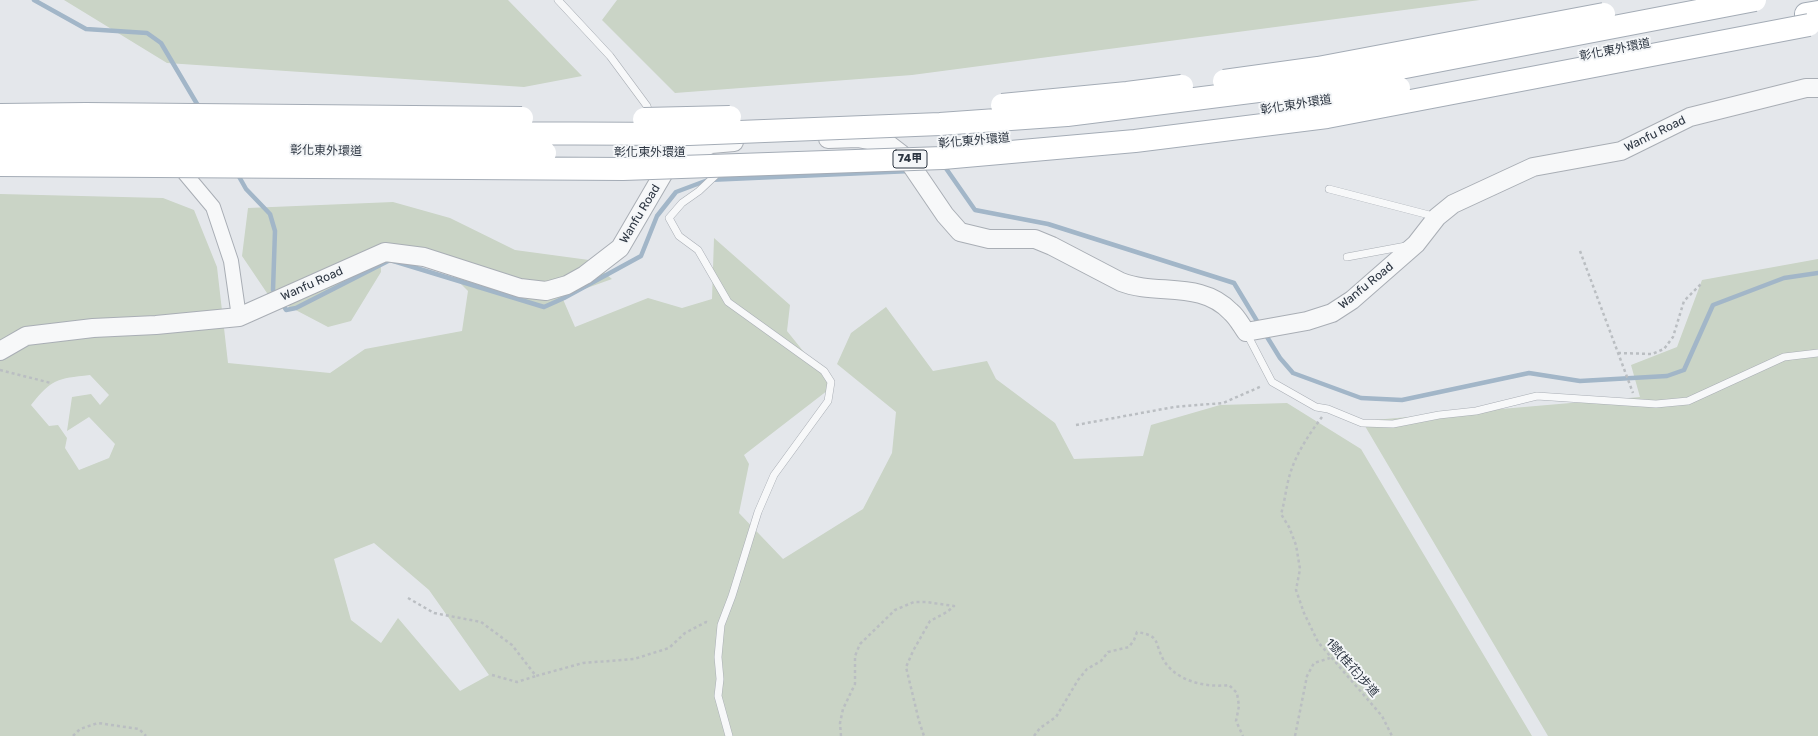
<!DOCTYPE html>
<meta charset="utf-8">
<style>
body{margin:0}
canvas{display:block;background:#e4e7eb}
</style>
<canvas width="1818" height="736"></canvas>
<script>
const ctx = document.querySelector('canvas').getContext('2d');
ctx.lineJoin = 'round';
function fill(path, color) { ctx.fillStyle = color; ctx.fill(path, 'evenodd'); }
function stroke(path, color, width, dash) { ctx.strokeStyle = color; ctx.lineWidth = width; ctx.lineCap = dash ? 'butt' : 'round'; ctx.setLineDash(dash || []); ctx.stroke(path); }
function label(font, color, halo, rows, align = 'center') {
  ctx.font = font + ' Rubik,"Noto Sans TC",sans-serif'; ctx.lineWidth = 4; ctx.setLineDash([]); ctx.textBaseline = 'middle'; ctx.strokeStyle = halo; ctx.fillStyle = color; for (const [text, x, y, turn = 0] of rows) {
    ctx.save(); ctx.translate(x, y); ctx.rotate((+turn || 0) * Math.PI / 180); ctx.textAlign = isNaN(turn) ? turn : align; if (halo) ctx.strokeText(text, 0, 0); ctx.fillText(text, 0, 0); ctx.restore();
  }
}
const green = new Path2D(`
 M64 0H508L582 76 524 87 167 63Z
 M617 0H1480L912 75 675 93 602 20Z
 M0 194 163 198 194 210 217 267 228 363 330 373 365 349 462 331 468 291 425 248 380 244 381 272 351 321 328 327 269 296 242 256 248 208 393 202 450 218 515 250 589 260 612 279 562 297 575 327 648 298 682 308 712 299 714 238 790 305 787 331 832 387 744 455 749 464 739 513 783 559 863 509 892 453 896 412 837 364 851 333 886 307 933 371 987 361 996 379 1055 423 1074 459 1143 456 1151 425 1220 405 1287 403 1361 449 1532 736H0ZM90 375 109 395 100 405 91 394 72 397 67 431 89 417 115 444 109 458 79 470 65 448 67 438 58 425 49 426 31 405C53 378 56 379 90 375ZM374 543 429 590 489 675 460 691 398 618 381 643 351 620 334 559Z
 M1818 259V736H1548L1362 421 1640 397 1631 365 1677 347 1702 280Z`);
const stream = new Path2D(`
 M34 0 86 29 147 33 161 43 200 109
 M942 167H945L975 210 1048 224 1234 283 1260 326
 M237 173 246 189 270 214 275 231 273 290 277 297
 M282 303 286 310 296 308 390 260 544 307 564 298 641 256 657 216 676 192 708 180 911 171
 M1264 332 1280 358 1293 373 1361 398 1402 400 1529 373 1580 381 1667 376 1684 370 1713 305 1784 278 1818 273`);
const path = new Path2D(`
 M1580 251 1633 393
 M1618 353 1652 354 1664 349 1673 337 1684 301 1701 284
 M0 370 51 383
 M1322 417C1309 434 1296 454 1290 474 1286 487 1285 501 1281 514L1289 527 1296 545 1300 569 1296 590 1304 613 1318 642 1382 716 1392 736
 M1076 425 1174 407 1223 403 1262 386
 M408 598 434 613 481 622 512 645 536 676 583 663 634 659 669 648 685 633 706 622 710 623
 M492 675 517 682 536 676
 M73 736 80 729 98 723 139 729 146 736
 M841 736 840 723 843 709 855 684V656L860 644 895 610 914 602H926L954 606 947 612 930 621 913 651 906 667 919 721 924 736
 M1034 736 1040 728 1056 717 1078 680 1087 669 1101 661 1108 652 1129 647 1134 640 1137 632C1161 636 1154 642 1163 659 1175 681 1206 688 1229 685L1237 693 1239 706 1236 721 1243 736
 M1295 736 1307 676 1314 663 1330 658`);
const service = new Path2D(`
 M558 0 610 56 647 106 650 115
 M658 136 669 164
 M717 169V174L699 191 682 203 669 218 679 236 698 250 728 302 824 371 831 382 828 401 774 475 758 512 732 596 721 625 718 657 720 679 718 696 729 736
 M1329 189 1437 217
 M1347 257 1406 246
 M1246 332 1272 382 1316 407 1328 409 1362 423 1393 424 1439 415 1476 411 1537 396 1656 404 1688 401 1784 357 1818 353`);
const minor = new Path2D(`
 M177 164 213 207 231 261 239 317`);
const tertiary = new Path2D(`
 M828 139 858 138 888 144 901 154 911 165 945 215 960 232 989 239H1035L1052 246 1121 282C1157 296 1201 280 1231 312 1237 317 1241 325 1246 332L1307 321 1332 313 1352 300 1416 244 1437 217 1453 204 1533 167 1621 151 1690 117 1806 88H1818
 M0 351 26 336 93 328 156 325 239 317 385 252 424 257 520 288 546 291 567 285 585 275 620 248 669 164 711 144 734 142`);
const primary = new Path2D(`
 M1806 14 1818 12`);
const primaryBridge = new Path2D(`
 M1224 81 1318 68 1604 14
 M1002 105 1127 93 1182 86
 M1273 109 1399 88
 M0 115 86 114 522 118
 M644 119 730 117
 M0 131 689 134 940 124 1067 115 1322 83 1755 0
 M0 150 84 149 545 153
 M0 165 623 169 943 158 1135 141 1327 117 1809 25`);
const shields = [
 [910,159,34]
];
const shieldNames = [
 ["74甲",910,159]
];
const streetNames = [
 ["彰化東外環道",1615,50,-11],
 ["彰化東外環道",1296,105,-9],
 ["Wanfu Road",1655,134,-26],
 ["彰化東外環道",974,141,-5],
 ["彰化東外環道",326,151,1],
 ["彰化東外環道",650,153],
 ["Wanfu Road",640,214,-59],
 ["Wanfu Road",312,284,-24],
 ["Wanfu Road",1366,286,-39],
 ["1號(桂花)步道",1352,668,49]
];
fill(green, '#cad4c6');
stroke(stream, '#a2b6c8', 4.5);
stroke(service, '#a9aeb5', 8);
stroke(minor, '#a9aeb5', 16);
stroke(tertiary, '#a9aeb5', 20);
stroke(primary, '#a4acb6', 24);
stroke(path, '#babec2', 2.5, [3, 3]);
stroke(service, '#f7f8f9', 7);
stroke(minor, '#f7f8f9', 14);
stroke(tertiary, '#f7f8f9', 18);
stroke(primary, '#fff', 22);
stroke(primaryBridge, '#a4acb6', 24, []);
stroke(primaryBridge, '#fff', 22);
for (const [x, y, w] of shields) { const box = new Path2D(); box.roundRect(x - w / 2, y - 9, w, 18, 3); ctx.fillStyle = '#f4f6f8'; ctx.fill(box); stroke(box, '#2d3642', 1); }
label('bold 11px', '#2d3642', null, shieldNames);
label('12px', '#2d3642', '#f4f6f8', streetNames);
</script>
